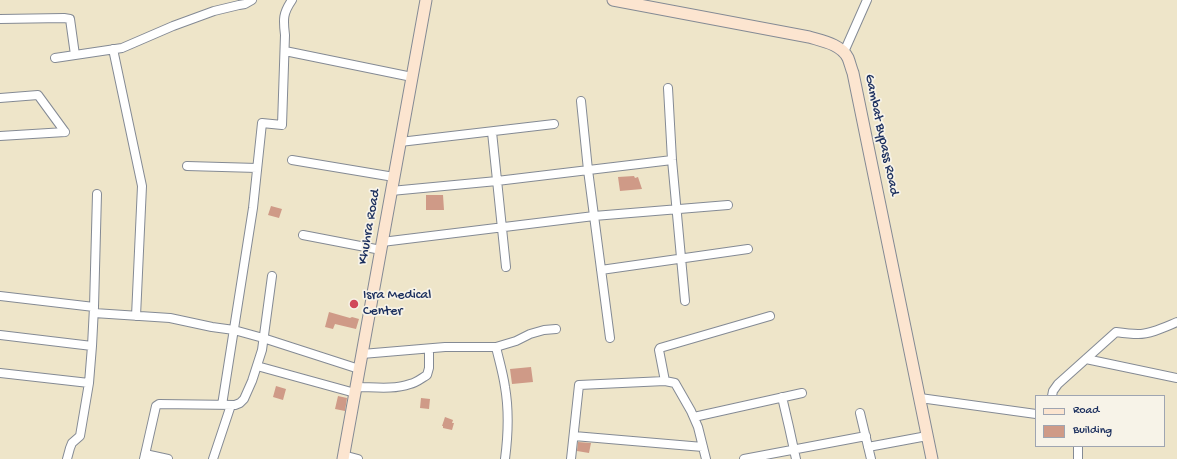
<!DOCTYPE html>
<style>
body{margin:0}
#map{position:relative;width:1177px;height:459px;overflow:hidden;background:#eee5c9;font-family:"Gochi Hand",sans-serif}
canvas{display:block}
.legend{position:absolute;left:1035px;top:395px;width:130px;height:52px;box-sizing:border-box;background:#f7f3e8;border:1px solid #9fa5b1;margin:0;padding:5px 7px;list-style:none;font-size:12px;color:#1b2f5e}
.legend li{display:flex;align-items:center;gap:8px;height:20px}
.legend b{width:20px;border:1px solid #9fa5b1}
</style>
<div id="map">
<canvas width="1177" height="459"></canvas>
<ul class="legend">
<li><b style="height:5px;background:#fce5d0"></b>Road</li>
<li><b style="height:11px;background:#cf9a87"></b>Building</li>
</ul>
</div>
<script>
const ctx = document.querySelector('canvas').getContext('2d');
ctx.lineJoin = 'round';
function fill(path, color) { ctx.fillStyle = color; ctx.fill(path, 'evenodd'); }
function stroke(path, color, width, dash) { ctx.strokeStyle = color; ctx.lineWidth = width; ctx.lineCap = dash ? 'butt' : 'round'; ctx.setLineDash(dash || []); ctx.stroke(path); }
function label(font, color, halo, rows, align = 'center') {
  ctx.font = font + ' "Gochi Hand",sans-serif'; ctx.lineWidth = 3.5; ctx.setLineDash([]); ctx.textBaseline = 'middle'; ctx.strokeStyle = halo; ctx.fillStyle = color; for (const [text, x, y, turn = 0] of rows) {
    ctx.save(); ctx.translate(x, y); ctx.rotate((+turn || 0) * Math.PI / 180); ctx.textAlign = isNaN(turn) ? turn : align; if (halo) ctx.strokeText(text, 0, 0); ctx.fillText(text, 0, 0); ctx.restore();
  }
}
const building = new Path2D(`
 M634 176 635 178 638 177 642 189 620 191 618 177Z
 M426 195H443L444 210H426Z
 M271 206 282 209 279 218 268 215Z
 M329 312 350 318 352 317 359 319 356 329 335 324 333 329 325 327Z
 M531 367 533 382 512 384 510 369Z
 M276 386 286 389 283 400 273 397Z
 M338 396 347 398 345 411 335 409Z
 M421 398 430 399 429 409 420 408Z
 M445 417 453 420 452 423H454L452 430 443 428V426H442Z
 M578 442 591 443 589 453 577 451Z`);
const street = new Path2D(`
 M0 19 64 18 70 19 75 55
 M113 49 142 186 136 316
 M285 51 412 77
 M844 52 867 0
 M55 58 122 48 173 26 214 11 239 5 245 4 252 0
 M668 88 672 160 685 301
 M0 98 38 95 65 132
 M581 101 588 170 610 338
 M492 132 506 267
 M0 136 65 132
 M400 142 554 124
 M292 160 394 177
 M187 166 257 168
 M391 191 497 181 672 160
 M303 235 381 250
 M382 242 594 216 728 205
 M601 270 748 249
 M0 296 94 307
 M94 313 170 318 212 327 234 330 263 338 359 369
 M0 335 92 346
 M496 347C499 360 503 373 505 387 509 410 508 436 505 459
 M362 354 445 347H496L516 341 530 334 544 330 556 329
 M1086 359 1177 378
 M257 366 355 393
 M0 373 89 383
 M356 387C373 387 393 390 410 384 416 383 422 378 427 375L429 368V349
 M1052 396 1053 391 1058 384 1116 332C1123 333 1131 334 1138 334 1151 334 1165 327 1177 322
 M782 397 789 427 796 459
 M920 398 1036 414
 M222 405 253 208 262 123 282 125 285 35C283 19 283 13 292 0
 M860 413 871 459
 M694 417 802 393
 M574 436 703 447
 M868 447 927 436
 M145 454 168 459
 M343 455 358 459
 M67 459 70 448 72 443 80 436 89 383 92 346 94 307 97 194
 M144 459 156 406 159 404 235 405 240 403 244 399 252 381 262 350 272 276
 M213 459 231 405
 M571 459 579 385 665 381
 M706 459 698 427 691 411 675 383 665 381 659 350 660 348 770 316
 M744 459 866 436
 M1078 459V446`);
const secondary = new Path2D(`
 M613 0 809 37C822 41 841 44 848 58 850 63 851 68 853 73L932 459
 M343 459 426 0`);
const markers = [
 [354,304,5,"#d1495b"]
];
const streetNames = [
 ["Gambat Bypass Road",881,135,78],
 ["Khuhra Road",370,227,-80]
];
const poiNames = [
 ["Isra Medical",363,296],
 ["Center",363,312]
];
fill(building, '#cf9a87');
stroke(street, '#848a94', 10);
stroke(secondary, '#848a94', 13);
stroke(street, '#fff', 8);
stroke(secondary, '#fce5d0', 11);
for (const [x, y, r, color] of markers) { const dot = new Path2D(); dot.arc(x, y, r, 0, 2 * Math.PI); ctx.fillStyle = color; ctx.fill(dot); stroke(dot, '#f7f3e8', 1.5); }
label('14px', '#1b2f5e', '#f7f3e8', streetNames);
label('14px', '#1b2f5e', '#f7f3e8', poiNames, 'left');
</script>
